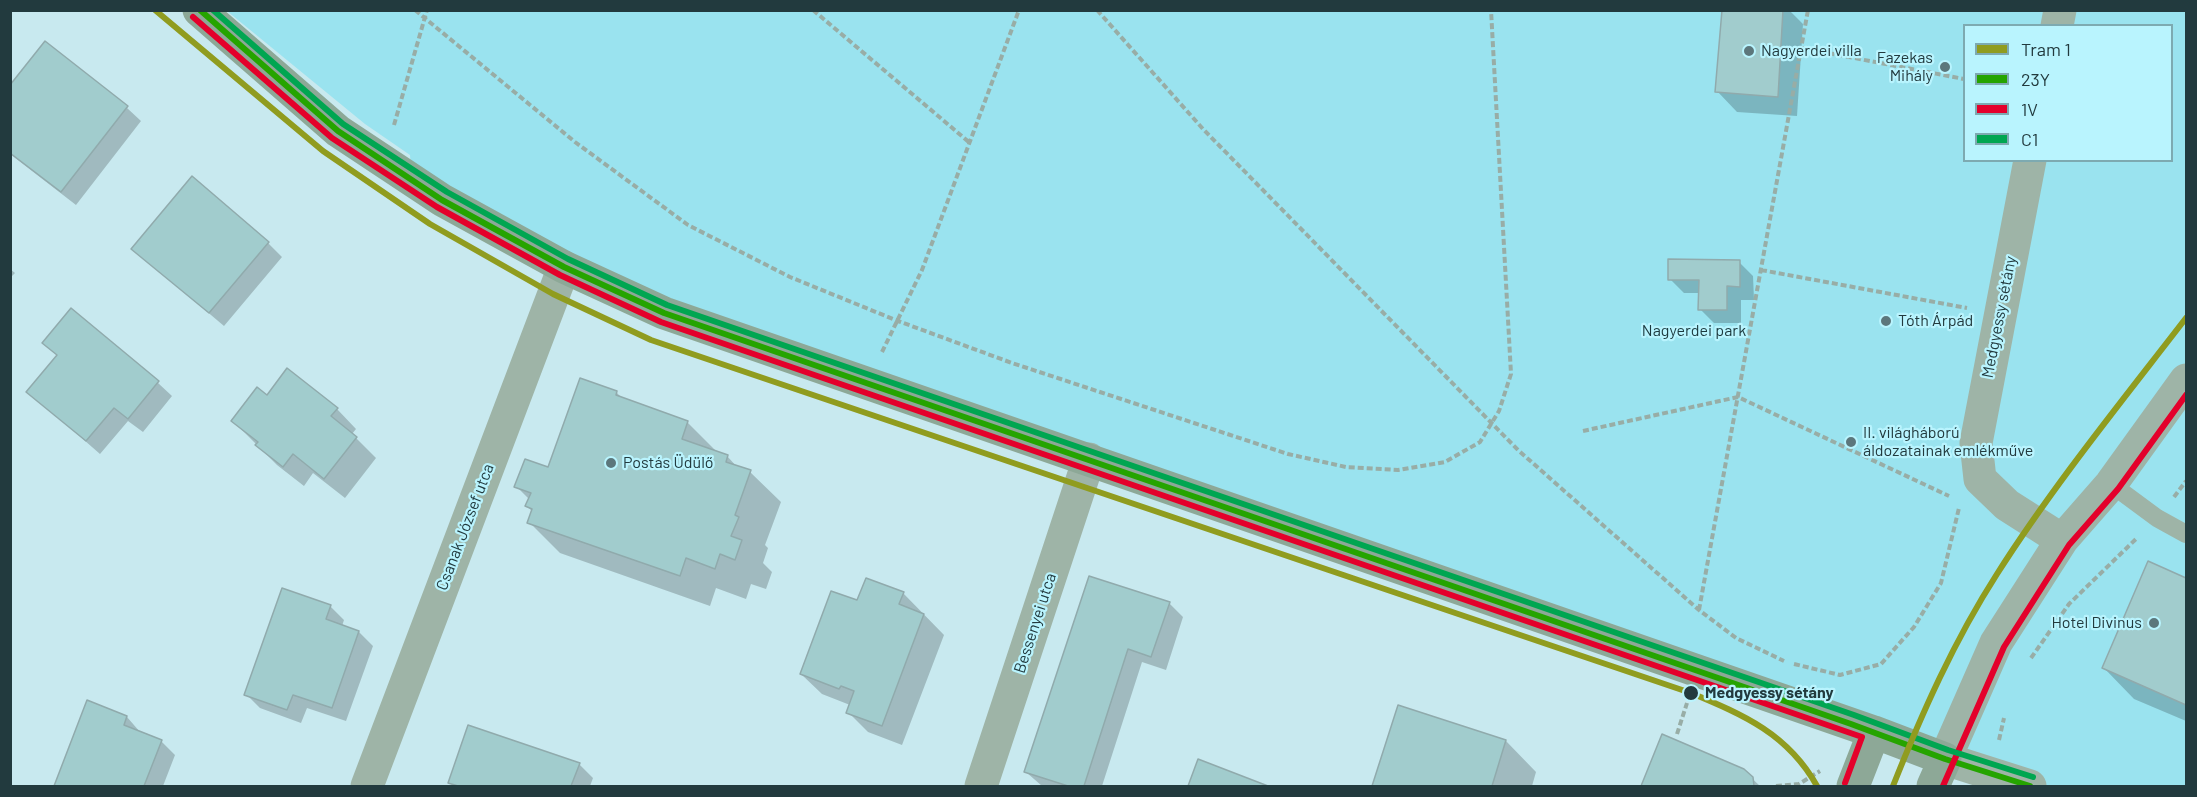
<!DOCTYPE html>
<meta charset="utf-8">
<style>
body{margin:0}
#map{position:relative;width:2197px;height:797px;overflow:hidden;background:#c8e9ef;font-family:Barlow,sans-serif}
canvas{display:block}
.frame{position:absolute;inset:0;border:12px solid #223a3e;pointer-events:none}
.legend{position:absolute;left:1963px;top:24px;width:210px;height:138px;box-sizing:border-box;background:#b9f4fe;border:2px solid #7daab1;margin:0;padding:8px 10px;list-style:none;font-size:18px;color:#223a3e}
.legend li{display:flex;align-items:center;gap:12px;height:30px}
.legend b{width:30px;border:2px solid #7daab1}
</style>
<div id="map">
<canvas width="2197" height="797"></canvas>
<div class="frame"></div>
<ul class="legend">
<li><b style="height:8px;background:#909c1f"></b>Tram 1</li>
<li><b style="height:8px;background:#25a400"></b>23Y</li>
<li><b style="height:8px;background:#e4002b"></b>1V</li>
<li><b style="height:8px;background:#00a651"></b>C1</li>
</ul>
</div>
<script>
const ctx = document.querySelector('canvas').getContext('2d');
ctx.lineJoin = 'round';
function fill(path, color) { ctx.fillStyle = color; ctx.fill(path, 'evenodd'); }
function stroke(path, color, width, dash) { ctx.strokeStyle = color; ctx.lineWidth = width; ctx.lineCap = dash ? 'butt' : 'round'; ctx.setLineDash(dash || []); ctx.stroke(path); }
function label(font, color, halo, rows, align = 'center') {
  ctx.font = font + ' Barlow,sans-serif'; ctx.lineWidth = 4.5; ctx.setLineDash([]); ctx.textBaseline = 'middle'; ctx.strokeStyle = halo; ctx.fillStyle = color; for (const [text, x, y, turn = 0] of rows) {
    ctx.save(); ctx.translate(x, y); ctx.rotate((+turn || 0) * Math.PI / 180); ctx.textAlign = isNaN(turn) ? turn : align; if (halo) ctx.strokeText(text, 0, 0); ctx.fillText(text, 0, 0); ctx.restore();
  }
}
const green = new Path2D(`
 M227 11H2186V786H2030L664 313 412 181 410 155 365 124ZM1964 26H2172V160H1964Z`);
const shadow = new Path2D(`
 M1723 10H1789L1803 24 1797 116 1737 112 1717 91Z
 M45 43 127 108 141 121 76 205 10 154V88Z
 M268 243 282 257 224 326 133 249Z
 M1739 262 1753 276 1754 300H1741V323H1714L1700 309V293H1684L1670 279Z
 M10 269 15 273 10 278Z
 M71 311 158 383 172 396 143 432 128 421 100 454 28 391 58 356 44 342Z
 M616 392 623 399 688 423 718 453 727 456 738 468 750 472 781 502 765 545 768 548 763 563 772 572 766 589 751 584 746 599 716 588 710 606 560 553 529 522 533 512 527 506 530 500 516 486 549 469Z
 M267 397 337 409 356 429 352 434 376 458 345 498 313 473 304 486 277 465 233 421Z
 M2149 563 2186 580V721L2134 699 2104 668Z
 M1090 578 1169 603 1183 617 1166 670 1142 662 1102 786H1042L1026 772Z
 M903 593 944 635 902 745 868 732 848 712 850 705 822 694 801 674 858 602Z
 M330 606 344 620 342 626 359 632 373 646 346 721 307 708 301 723 260 708 246 694Z
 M88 702 127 717 140 732 161 741 175 755 163 786H55Z
 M1399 707 1506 741 1536 772 1532 786H1373Z
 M1662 736 1744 771 1760 786H1643Z
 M1199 761 1264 786H1190Z
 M579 764 593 778 590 786H454L450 783Z`);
const building = new Path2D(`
 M1722 10H1783L1778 97 1715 92Z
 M45 41 128 106 61 192 10 153V85Z
 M192 176 269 242 209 313 131 249Z
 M1668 259 1740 260V287L1727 286V310H1698L1699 280H1668Z
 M71 308 159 381 128 419 114 408 86 441 26 392 57 355 42 343Z
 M287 368 338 408 331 416 357 437 324 479 293 454 283 467 255 445 258 442 231 421 257 387 267 395Z
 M580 378 617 391 616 395 688 421 682 439 728 455 726 462 751 470 735 515 739 517 731 536 742 540 735 560 720 554 715 569 686 558 680 576 527 523 532 509 525 506 531 493 514 487 525 459 548 467Z
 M2148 561 2186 578V705L2102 668Z
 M1089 576 1170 602 1151 657 1128 649 1084 786H1068L1024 772Z
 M866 578 904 592 899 604 924 614 882 726 846 713 854 691 841 686 839 689 800 674 831 591 857 600Z
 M282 588 331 605 326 619 359 631 332 708 293 695 287 710 244 695Z
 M87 700 127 716 124 725 162 740 144 786H54Z
 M1398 705 1506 740 1492 786H1372Z
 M468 725 580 763 571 786H458L448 783Z
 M1662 734 1744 769 1753 777 1754 786H1641Z
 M1198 759 1268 786H1188Z`);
const path = new Path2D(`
 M415 10 575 142 688 225 790 277 898 321 1012 363 1288 454 1346 467 1398 470 1445 462 1480 442 1499 411 1511 374 1491 10
 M813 10 970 143
 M1097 10 1203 129 1518 450 1699 610 1736 638 1784 661
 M1802 48 1964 79
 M394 125 427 10
 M1761 270 1967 308
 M882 352 922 270 1019 10
 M1583 431 1738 397 1949 496
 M2174 497 2186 481
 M1699 610 1808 10
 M2031 658 2069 604 2137 538
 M1794 664 1840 675 1881 664 1914 627 1941 583 1959 508
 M1677 734 1687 703
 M1999 740 2004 718
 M1776 786 1799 784 1820 771`);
const lane = new Path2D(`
 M2111 484 2157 518 2186 534`);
const street = new Path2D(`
 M2057 26 2060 10
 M2030 160 1976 443 1980 479 2007 505 2062 540
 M367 786 564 267
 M981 786 1089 459
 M2030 786 1945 759 1996 643 2062 540 2111 484 2186 380`);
const secondary = new Path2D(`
 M199 10 338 131 442 200 564 267 664 313 1874 732 1945 759 1933 786
 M1853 786 1874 732`);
const bus1 = new Path2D(`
 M200 10 338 131 442 200 564 267 664 313 1851 724 1945 759 2030 786`);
const bus2 = new Path2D(`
 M193 17 332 138 437 207 560 275 661 322 1862 737 1845 783
 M1943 786 2004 647 2069 545 2118 489 2186 395`);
const bus3 = new Path2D(`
 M213 10 343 124 447 192 568 259 667 305 1854 715 1948 750 2033 777`);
const tram1 = new Path2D(`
 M155 10 323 151 430 224 553 294 651 340 1691 693C1744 715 1788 734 1817 786
 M1893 786C1922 713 1954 641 1997 574 2053 486 2122 401 2186 318`);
const markers = [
 [1749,51,6,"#5c777c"],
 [1945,67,6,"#5c777c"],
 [1886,321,6,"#5c777c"],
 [1851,442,6,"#5c777c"],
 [611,463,6,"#5c777c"],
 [2154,623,6,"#5c777c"],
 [1691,693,8,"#223a3e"]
];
const poiNames = [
 ["Nagyerdei villa",1761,51],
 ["Fazekas",1933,58,"right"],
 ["Mihály",1933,76,"right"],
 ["Tóth Árpád",1898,321],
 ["II. világháború",1863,433],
 ["áldozatainak emlékműve",1863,451],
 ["Postás Üdülő",623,463],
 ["Hotel Divinus",2142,623,"right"]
];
const streetNames = [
 ["Medgyessy sétány",1999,317,-79],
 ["Csanak József utca",465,527,-69],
 ["Bessenyei utca",1035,623,-72]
];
const parkNames = [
 ["Nagyerdei park",1694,331]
];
const stopNames = [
 ["Medgyessy sétány",1705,693]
];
fill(green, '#9ae3ef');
fill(shadow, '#0003');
fill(building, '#a1cccd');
stroke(building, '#90aaac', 1.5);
stroke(path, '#98ada6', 4, [6, 3]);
stroke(lane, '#9eb4a7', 18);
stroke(street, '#9eb4a7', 33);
stroke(secondary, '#8da897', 33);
stroke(bus1, '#25a400', 6);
stroke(bus2, '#e4002b', 6);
stroke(bus3, '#00a651', 6);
stroke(tram1, '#909c1f', 6);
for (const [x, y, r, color] of markers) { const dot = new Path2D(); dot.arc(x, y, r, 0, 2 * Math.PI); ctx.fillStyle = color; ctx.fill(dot); stroke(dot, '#b9f4fe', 2); }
label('16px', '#223a3e', '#b9f4fe', poiNames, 'left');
label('16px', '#223a3e', '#b9f4fe', streetNames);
label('16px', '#1c393e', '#b9f4fe', parkNames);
label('bold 16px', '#223a3e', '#b9f4fe', stopNames, 'left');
</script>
